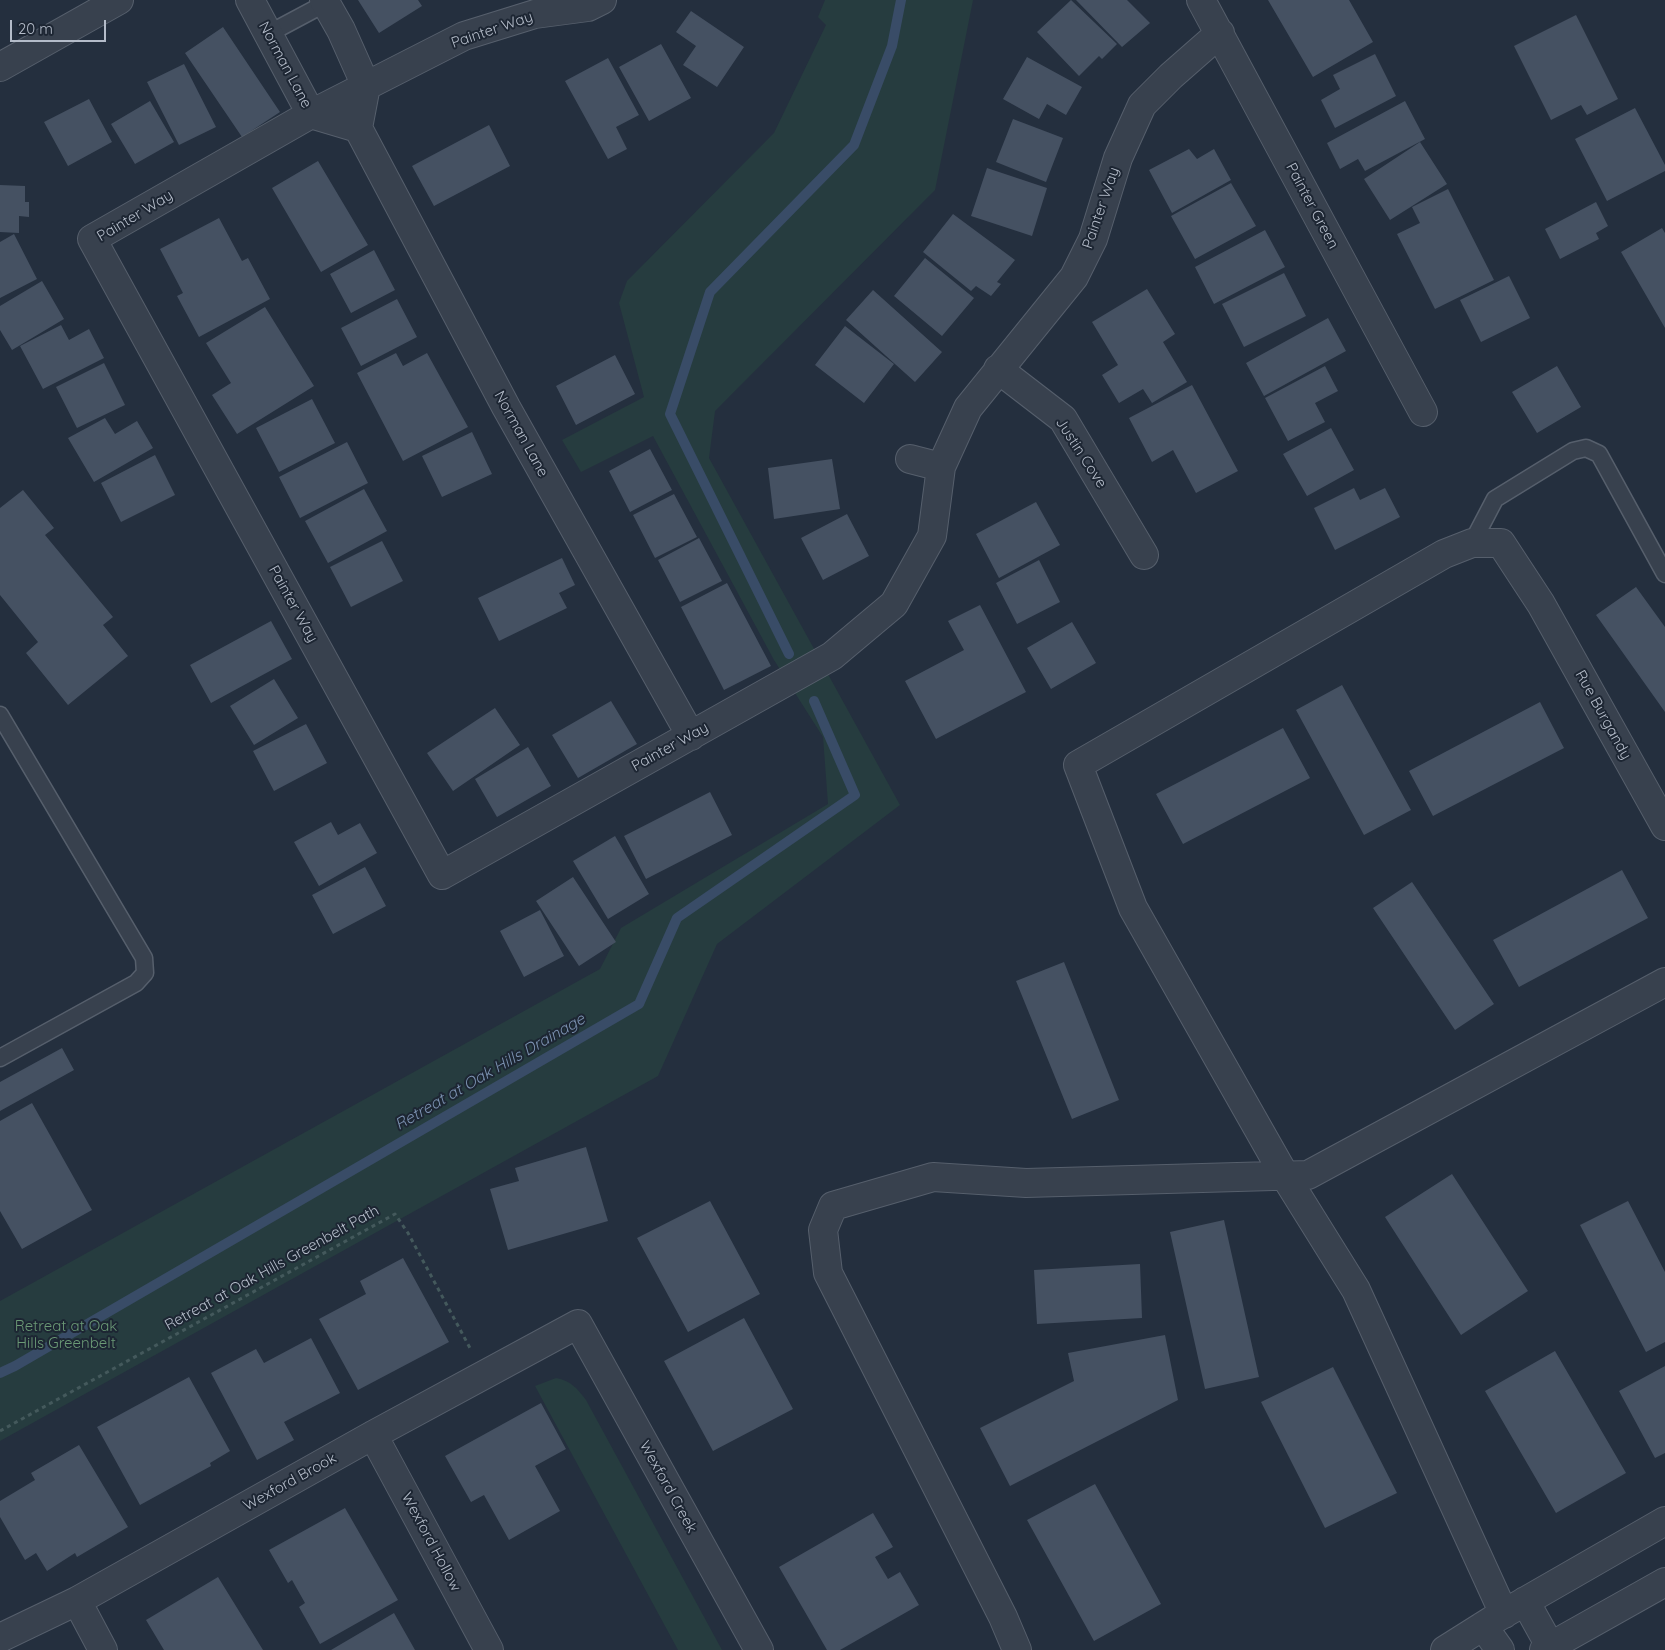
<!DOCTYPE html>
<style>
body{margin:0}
#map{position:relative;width:1665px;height:1650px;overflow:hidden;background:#242f3e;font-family:Quicksand,sans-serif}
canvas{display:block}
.scale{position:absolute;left:10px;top:20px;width:96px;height:22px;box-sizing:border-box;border:2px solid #b4bcc9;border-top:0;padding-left:6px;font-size:15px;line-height:18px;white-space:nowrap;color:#b4bcc9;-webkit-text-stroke:4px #1d2633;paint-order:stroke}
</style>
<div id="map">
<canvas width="1665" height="1650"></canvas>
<div class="scale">20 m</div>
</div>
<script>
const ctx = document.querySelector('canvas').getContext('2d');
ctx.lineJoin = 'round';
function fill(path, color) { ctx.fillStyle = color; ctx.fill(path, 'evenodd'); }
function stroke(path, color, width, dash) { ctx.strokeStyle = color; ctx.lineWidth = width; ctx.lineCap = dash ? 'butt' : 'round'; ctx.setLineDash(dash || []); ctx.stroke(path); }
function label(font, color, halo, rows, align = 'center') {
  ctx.font = font + ' Quicksand,sans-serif'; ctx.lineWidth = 4; ctx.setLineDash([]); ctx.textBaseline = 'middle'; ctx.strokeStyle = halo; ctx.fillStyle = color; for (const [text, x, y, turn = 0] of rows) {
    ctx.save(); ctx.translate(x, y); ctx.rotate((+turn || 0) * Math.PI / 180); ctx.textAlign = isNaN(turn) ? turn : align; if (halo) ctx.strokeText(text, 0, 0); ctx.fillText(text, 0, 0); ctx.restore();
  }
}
const green = new Path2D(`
 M825 0H973L935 190 715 411 709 458 900 805 717 944 658 1076 0 1441V1301L600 969 621 928 828 804 823 737 774 660 653 436 581 472 562 440 644 397 619 303 627 281 774 133 826 25 818 17Z
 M556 1378C571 1381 577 1388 586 1400L722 1650H678L535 1386Z`);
const stream = new Path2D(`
 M789 654 670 414 710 292 854 145 892 46 901 0
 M0 1373 15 1366 639 1004 677 918 855 795 814 701`);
const building = new Path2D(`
 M358 0H418L422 6 379 33Z
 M1071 0 1117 44 1102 59 1099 56 1079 76 1037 32Z
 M1076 0H1127L1150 23 1122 47Z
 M1268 0H1349L1373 42 1313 77Z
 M691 11 744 47 717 87 683 65 696 46 676 32Z
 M1576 15 1618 99 1587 115 1581 105 1551 120 1514 46Z
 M223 27 280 112 242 137 185 53Z
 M661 44 691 98 649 121 619 67Z
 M1375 54 1396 96 1335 128 1321 100 1340 89 1333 75Z
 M1027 57 1082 87 1066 115 1047 104 1039 119 1003 99Z
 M608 58 639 115 616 127 627 149 608 159 565 81Z
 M184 64 216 127 179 145 147 82Z
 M89 99 112 142 68 166 44 122Z
 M150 101 174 142 135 164 111 124Z
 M1405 101 1425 139 1365 171 1358 159 1340 169 1327 143Z
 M1635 108 1665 165V171L1607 201 1575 139Z
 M1013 119 1063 138 1046 182 996 162Z
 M489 125 510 166 434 206 412 166Z
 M1420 142 1447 184 1390 220 1364 179Z
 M1189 149 1197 159 1214 149 1231 180 1172 213 1149 170Z
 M318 161 368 245 321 272 272 188Z
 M987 168 1047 188 1032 236 971 216Z
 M1231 183 1256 226 1195 259 1171 216Z
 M0 185 25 186V202H29V217L19 216V233L0 232Z
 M1448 189 1494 280 1435 309 1397 234 1420 223 1412 207Z
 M1596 202 1608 226 1596 233 1599 239 1560 259 1545 229Z
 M953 214 1015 260 997 282 1001 284 991 296 976 286 971 291 923 252Z
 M219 218 242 261 248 258 270 299 199 337 177 296 183 293 160 249Z
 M1662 228 1665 233V328L1621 252Z
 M1265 230 1285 267 1214 304 1195 267Z
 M14 234 37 279 0 298V242Z
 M374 250 395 290 351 313 330 274Z
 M925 258 974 298 942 336 894 296Z
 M1284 273 1306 316 1244 347 1222 304Z
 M1509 276 1530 318 1481 342 1460 300Z
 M42 281 64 319 12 350 0 330V306Z
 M1147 289 1175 334 1163 342 1187 382 1152 403 1143 389 1119 403 1102 375 1118 365 1092 322Z
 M873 290 942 352 915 382 846 320Z
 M397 299 417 337 361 366 341 328Z
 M265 307 314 386 237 434 212 395 231 383 206 343Z
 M1328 318 1346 351 1264 396 1246 363Z
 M61 325 69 340 89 329 104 358 43 389 20 346Z
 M845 326 894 364 864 403 815 365Z
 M396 353 403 366 427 353 468 427 403 461 357 373Z
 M615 355 635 394 576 425 556 386Z
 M104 363 125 405 77 428 56 387Z
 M1325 366 1338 391 1315 403 1325 422 1288 441 1265 398Z
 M1557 366 1581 407 1537 433 1512 392Z
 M1192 385 1238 471 1196 493 1173 450 1152 462 1129 418Z
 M312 399 335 443 279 472 256 428Z
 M105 418 115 434 137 421 153 448 94 482 68 438Z
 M1331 428 1354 470 1307 496 1283 454Z
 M472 432 492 474 442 497 422 456Z
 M347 442 368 483 300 518 279 477Z
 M650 449 672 490 630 512 609 471Z
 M155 455 175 495 121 522 101 483Z
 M832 459 840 509 774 519 768 468Z
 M1354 488 1360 500 1385 488 1400 517 1335 550 1314 508Z
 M364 489 387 531 328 563 305 521Z
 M23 490 54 528 45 535 113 617 103 625 128 656 68 705 26 653 38 642 0 595V508Z
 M674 494 697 537 655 558 633 515Z
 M1036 502 1060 545 999 578 976 534Z
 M847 514 869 556 823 580 801 538Z
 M699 538 722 581 680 602 658 560Z
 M382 541 403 581 351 607 330 567Z
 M562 558 575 585 559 593 567 608 499 641 478 598Z
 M1039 560 1060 602 1017 624 996 583Z
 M727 583 771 666 724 690 681 607Z
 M1636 587 1665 627V712L1596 615Z
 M980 605 1026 692 936 739 905 681 964 650 948 621Z
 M271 621 292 659 211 703 190 665Z
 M1072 622 1096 663 1051 689 1027 648Z
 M274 679 298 718 254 745 230 706Z
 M1342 685 1411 810 1364 835 1296 710Z
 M611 701 637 744 578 778 552 735Z
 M1540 702 1564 748 1433 816 1409 771Z
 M495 708 520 745 453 791 427 753Z
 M306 724 327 763 274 791 253 751Z
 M1283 728 1310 778 1183 844 1156 794Z
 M528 747 551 786 497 817 475 779Z
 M710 792 732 835 646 879 624 836Z
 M331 822 338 835 360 823 377 853 319 886 294 842Z
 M615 836 649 894 608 919 573 861Z
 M365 867 386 906 333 934 312 895Z
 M1622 870 1648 918 1519 987 1493 940Z
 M573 877 616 942 579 966 536 901Z
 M1412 882 1494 1004 1455 1030 1373 908Z
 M540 910 564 956 524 977 500 931Z
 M1064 962 1119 1100 1072 1119 1016 981Z
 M62 1048 74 1070 0 1111V1082Z
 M32 1103 92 1210 22 1249 0 1211V1121Z
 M586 1147 608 1221 508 1250 490 1189 519 1181 515 1168Z
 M1452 1174 1528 1291 1461 1335 1385 1217Z
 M710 1201 760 1294 688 1332 637 1238Z
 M1628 1201 1665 1272V1342L1646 1352 1580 1225Z
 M1224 1220 1259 1377 1205 1389 1170 1232Z
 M403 1258 449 1342 358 1390 319 1319 366 1294 360 1281Z
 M1140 1264 1142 1318 1037 1324 1034 1270Z
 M744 1318 793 1409 713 1451 664 1361Z
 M1165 1335 1178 1400 1010 1486 980 1428 1074 1381 1068 1353Z
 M311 1338 340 1393 284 1422 294 1440 257 1460 211 1373 256 1349 264 1363Z
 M1555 1351 1626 1473 1556 1513 1485 1391Z
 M1665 1366V1453L1655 1458 1619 1391Z
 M1333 1367 1397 1493 1325 1528 1261 1402Z
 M189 1377 230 1451 210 1463 211 1466 140 1505 97 1427Z
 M541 1403 566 1449 535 1466 560 1511 509 1540 484 1495 471 1502 445 1456Z
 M79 1445 128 1527 77 1557 75 1553 47 1571 36 1553 25 1560 0 1517V1501L35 1480 31 1473Z
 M1095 1484 1161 1604 1094 1641 1027 1520Z
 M345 1508 398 1600 320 1644 299 1607 305 1603 292 1580 288 1583 269 1550Z
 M873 1513 893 1547 875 1557 888 1579 900 1572 919 1605 840 1650H827L779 1567Z
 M218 1577 263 1650H164L146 1620Z
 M394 1613 415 1650H331Z`);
const path = new Path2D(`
 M0 1431 395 1214 408 1233 470 1348`);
const service = new Path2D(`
 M268 34 326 3
 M1472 543 1495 499 1573 451 1586 448 1599 454 1665 574
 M0 715 144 958 145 973 136 983 0 1058`);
const minor = new Path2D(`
 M250 0 311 114 358 128
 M324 0 341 30 366 86 358 128 506 407 691 736
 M602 0 588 7 535 14 464 36 311 114 92 239 442 875 832 656 894 604 932 536 941 467 968 408 1074 277 1093 239 1118 158 1142 105 1171 76 1220 33
 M1201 0 1423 412
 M0 67 119 0
 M998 369 1063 419 1144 555
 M910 459 941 467
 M373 1435 489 1650
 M77 1601 103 1650
 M1525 1601 1550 1646
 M1504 1614 1356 1290 1285 1176 1133 908 1078 765 1444 554 1472 543H1501L1541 604 1665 826
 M1483 1626 1500 1650
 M0 1638 77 1601 373 1435 578 1324 759 1650
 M1017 1650 1003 1617 828 1273 823 1230 833 1206 933 1177 1026 1183 1308 1175 1665 982
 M1445 1650 1491 1621 1665 1521
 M1544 1650 1665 1582`);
const streetNames = [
 ["Painter Way",492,30,-19],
 ["Norman Lane",285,65,62],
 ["Painter Green",1312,206,62],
 ["Painter Way",1101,208,-71],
 ["Painter Way",135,216,-31],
 ["Norman Lane",521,434,61],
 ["Justin Cove",1081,453,57],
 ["Painter Way",293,604,61],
 ["Rue Burgandy",1603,715,61],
 ["Painter Way",670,747,-29],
 ["Retreat at Oak Hills Greenbelt Path",272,1268,-29],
 ["Wexford Brook",290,1482,-29],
 ["Wexford Creek",668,1487,61],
 ["Wexford Hollow",431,1542,62]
];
const parkNames = [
 ["Retreat at Oak",66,1326],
 ["Hills Greenbelt",66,1343]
];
const waterNames = [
 ["Retreat at Oak Hills Drainage",490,1072,-30]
];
fill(green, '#263c3f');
stroke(stream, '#394c67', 10);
fill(building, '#455162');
stroke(service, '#565f6c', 19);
stroke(minor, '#565f6c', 30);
stroke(path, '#44595c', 3, [4, 4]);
stroke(service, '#38414e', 16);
stroke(minor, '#38414e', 28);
label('15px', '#b4bcc9', '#1d2633', streetNames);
label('15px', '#6b9a76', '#1d2633', parkNames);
label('italic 16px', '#7c92b1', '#1d2633', waterNames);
</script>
